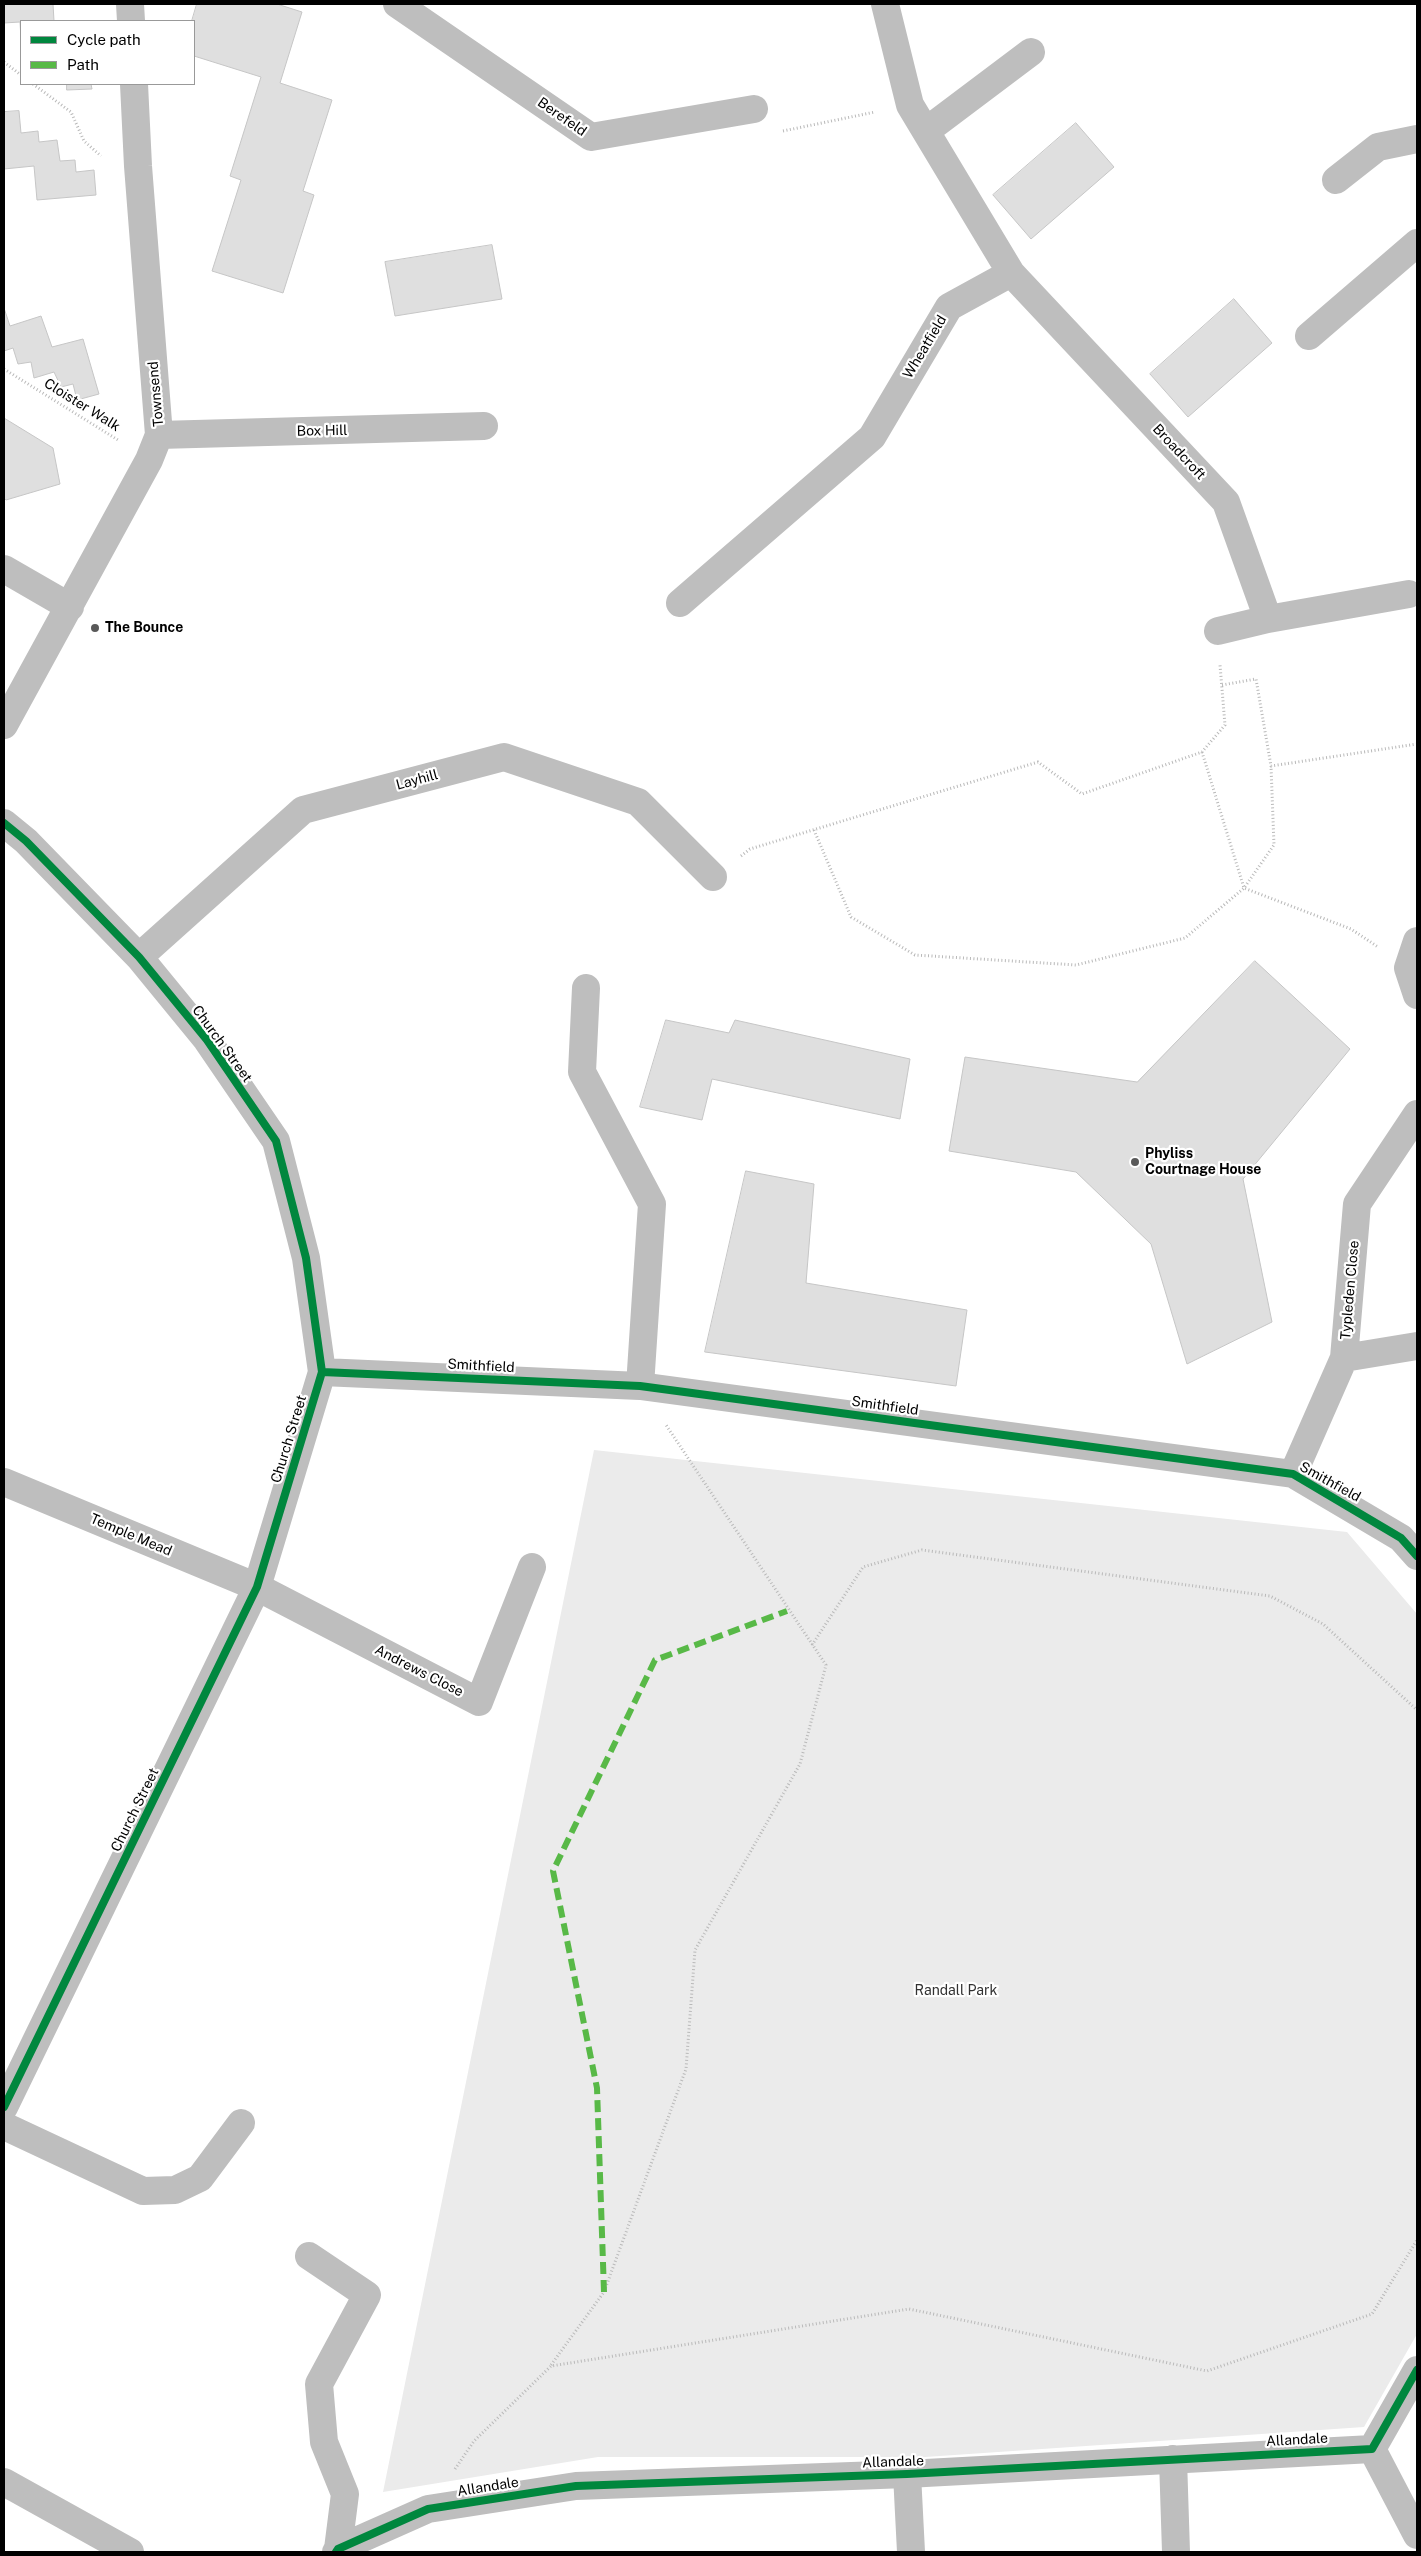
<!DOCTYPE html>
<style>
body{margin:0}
#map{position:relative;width:1421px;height:2556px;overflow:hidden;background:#fff;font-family:"Public Sans",sans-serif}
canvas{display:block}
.frame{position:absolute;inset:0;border:5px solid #000;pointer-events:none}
.legend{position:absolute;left:20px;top:20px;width:175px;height:65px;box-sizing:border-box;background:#fff;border:1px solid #999;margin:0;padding:6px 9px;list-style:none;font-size:15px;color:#000}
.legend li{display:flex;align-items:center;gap:10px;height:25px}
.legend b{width:25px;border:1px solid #999}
</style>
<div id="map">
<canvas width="1421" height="2556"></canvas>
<div class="frame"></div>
<ul class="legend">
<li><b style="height:6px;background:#00873e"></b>Cycle path</li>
<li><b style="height:6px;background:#58b947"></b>Path</li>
</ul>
</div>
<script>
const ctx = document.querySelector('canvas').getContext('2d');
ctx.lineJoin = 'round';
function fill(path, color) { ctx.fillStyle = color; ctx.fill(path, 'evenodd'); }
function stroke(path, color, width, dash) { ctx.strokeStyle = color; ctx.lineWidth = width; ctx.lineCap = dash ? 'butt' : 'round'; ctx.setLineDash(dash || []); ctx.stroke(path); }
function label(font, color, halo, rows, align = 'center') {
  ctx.font = font + ' "Public Sans",sans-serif'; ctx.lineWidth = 4.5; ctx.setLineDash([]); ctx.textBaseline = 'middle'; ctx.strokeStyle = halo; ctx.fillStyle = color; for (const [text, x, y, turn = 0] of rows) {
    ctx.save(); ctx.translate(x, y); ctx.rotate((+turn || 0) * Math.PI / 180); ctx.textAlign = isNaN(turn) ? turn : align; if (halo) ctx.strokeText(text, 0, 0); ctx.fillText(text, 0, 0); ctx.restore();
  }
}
const green = new Path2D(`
 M594 1450 1347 1532 1417 1614V2334L1364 2427 925 2457H598L383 2492Z`);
const building = new Path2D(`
 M4 4H53L54 21H21V40L20 22 4 23Z
 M197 4H277L302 12 280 83 332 100 303 191 314 195 283 293 212 271 241 180 230 176 261 77 194 56V21H192Z
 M67 84H91L92 89 67 90Z
 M19 111 21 133 38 131 39 142 57 140 60 161 75 160 76 172 94 170 96 195 37 200 34 166 4 169V112Z
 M1076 123 1114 167 1031 239 993 195Z
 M492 245 502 299 395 316 385 262Z
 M1234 299 1272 343 1188 417 1150 374Z
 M4 308 10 326 41 316 52 347 83 339 99 394 77 400 73 384 61 387 54 372 34 378 31 362 18 364 13 348 4 351Z
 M4 418 53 448 60 484 6 500 4 498Z
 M1255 961 1350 1049 1243 1179 1272 1322 1187 1364 1151 1244 1076 1172 949 1151 965 1057 1137 1082Z
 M666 1020 729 1033 735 1020 910 1059 900 1119 712 1079 702 1120 640 1107Z
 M746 1171 814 1184 806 1283 967 1310 956 1386 705 1352Z`);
const path = new Path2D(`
 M4 62 21 75
 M33 84 71 112 84 141 101 156
 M783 131 875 112
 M4 369 118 440
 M1222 685 1256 679 1271 766 1417 744
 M1202 752 1244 888 1351 929 1378 947
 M814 830 851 917 915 955 1076 965 1185 938 1244 888 1274 845 1271 766
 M741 856 750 849 1038 762 1082 794 1202 752 1225 725 1220 665
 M812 1645 863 1567 922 1550 1270 1596 1323 1624 1417 1710
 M551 2365 604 2292 686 2069 695 1950 800 1764 826 1665 666 1425
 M455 2469 474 2441 551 2366 909 2309 1207 2371 1372 2314 1417 2240`);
const minor = new Path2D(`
 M130 4 131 21
 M397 4 591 137 754 109
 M926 131 1031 52
 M1336 180 1378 147 1417 139
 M1011 273 1226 502 1268 619 1218 631
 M1309 336 1417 243
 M159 435 484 426
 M4 569 70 607
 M680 603 872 437 949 307 1011 273 910 105 885 4
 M1268 619 1409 594
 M4 725 149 460 159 435 138 166 134 84
 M4 823 26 841 139 957 207 1040 276 1141 306 1258 322 1372 257 1587 4 2107
 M1417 941 1408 968 1417 995
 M139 957 303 810 504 757 638 802 713 877
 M586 988 582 1072 652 1204 640 1386
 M1344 1358 1417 1346
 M322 1372 640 1386 1293 1474 1401 1538 1417 1556
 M1293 1474 1344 1358 1357 1204 1417 1114
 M4 1482 257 1587 479 1702 532 1567
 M4 2126 143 2191 175 2190 200 2178 241 2123
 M309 2256 367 2295 319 2384 324 2442 345 2494 338 2549
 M1372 2449 1417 2535
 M1173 2459 1176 2552
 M907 2474 911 2552
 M4 2482 130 2552
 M336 2552 338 2549 428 2509 576 2486 907 2474 1372 2449 1417 2370`);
const quiet = new Path2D(`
 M604 2292 597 2088 553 1871 655 1660 787 1611`);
const cycleway = new Path2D(`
 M4 823 26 841 139 957 207 1040 276 1141 306 1258 322 1372 257 1587 4 2107
 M322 1372 640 1386 1293 1474 1401 1538 1417 1556
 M336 2552 338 2549 428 2509 576 2486 907 2474 1372 2449 1417 2370`);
const markers = [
 [95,628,5,"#595959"],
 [1135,1162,5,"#595959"]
];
const streetNames = [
 ["Berefeld",562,117,35],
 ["Wheatfield",925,347,-59],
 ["Townsend",156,394,-95],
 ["Cloister Walk",82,405,32],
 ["Box Hill",322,431,-1],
 ["Broadcroft",1179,452,47],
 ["Layhill",417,780,-15],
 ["Church Street",222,1044,54],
 ["Typleden Close",1350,1290,-85],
 ["Smithfield",481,1366,3],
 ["Smithfield",885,1406,8],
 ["Church Street",289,1439,-73],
 ["Smithfield",1330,1482,29],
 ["Temple Mead",131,1535,23],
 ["Andrews Close",419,1671,27],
 ["Church Street",135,1810,-64],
 ["Allandale",1297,2440,-3],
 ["Allandale",893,2462,-2],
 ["Allandale",488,2487,-9]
];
const poiNames = [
 ["The Bounce",105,628],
 ["Phyliss",1145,1154],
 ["Courtnage House",1145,1170]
];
const parkNames = [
 ["Randall Park",956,1991]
];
fill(green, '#ebebeb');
fill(building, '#dfdfdf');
stroke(building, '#c6c6c6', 1);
stroke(path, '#b9b9b9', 3, [1, 2.5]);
stroke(minor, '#bebebe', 28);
stroke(quiet, '#58b947', 6, [12, 6]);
stroke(cycleway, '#00873e', 8);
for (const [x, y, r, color] of markers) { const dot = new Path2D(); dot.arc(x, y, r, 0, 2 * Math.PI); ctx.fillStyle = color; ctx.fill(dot); stroke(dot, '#fff', 2); }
label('14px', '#000', '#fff', streetNames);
label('bold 14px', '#000', '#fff', poiNames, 'left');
label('14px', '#323232', '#fff', parkNames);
</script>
